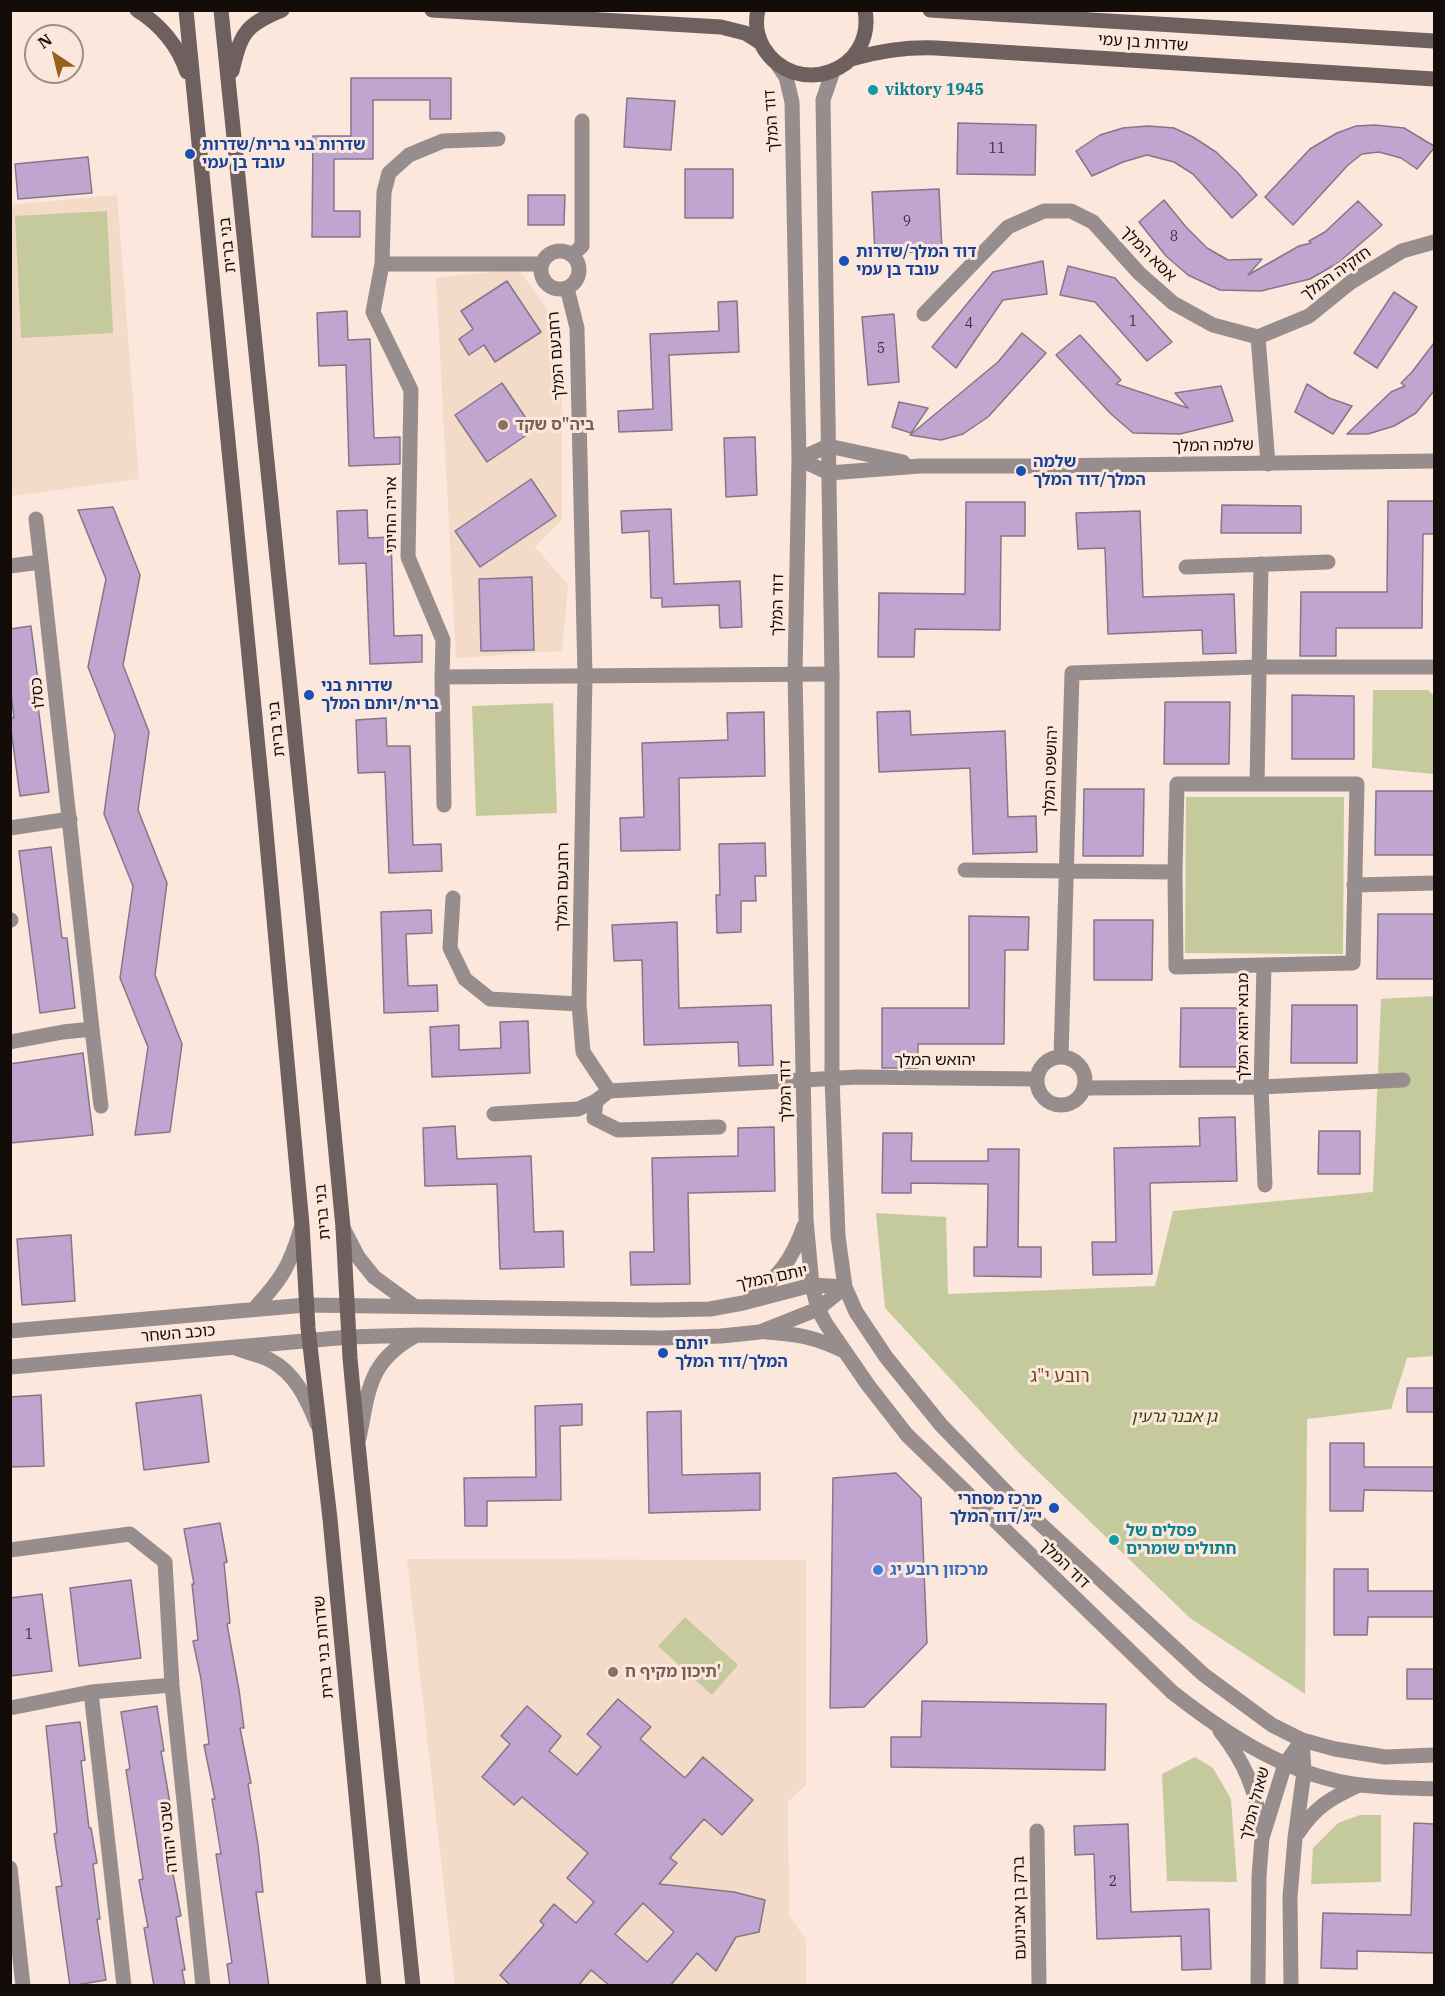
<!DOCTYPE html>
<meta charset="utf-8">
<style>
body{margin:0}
#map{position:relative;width:1445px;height:1996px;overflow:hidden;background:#fbe7db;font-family:"IBM Plex Serif",serif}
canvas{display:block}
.frame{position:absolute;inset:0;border:12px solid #130c08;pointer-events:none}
.north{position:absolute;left:24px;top:24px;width:60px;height:60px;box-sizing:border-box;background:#fbe7db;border:2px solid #9e8f87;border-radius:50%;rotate:325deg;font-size:16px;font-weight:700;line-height:24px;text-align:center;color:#130c08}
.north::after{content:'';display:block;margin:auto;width:21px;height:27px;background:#98601b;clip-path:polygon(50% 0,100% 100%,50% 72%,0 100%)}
</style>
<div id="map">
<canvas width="1445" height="1996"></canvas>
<div class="frame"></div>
<div class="north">N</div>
</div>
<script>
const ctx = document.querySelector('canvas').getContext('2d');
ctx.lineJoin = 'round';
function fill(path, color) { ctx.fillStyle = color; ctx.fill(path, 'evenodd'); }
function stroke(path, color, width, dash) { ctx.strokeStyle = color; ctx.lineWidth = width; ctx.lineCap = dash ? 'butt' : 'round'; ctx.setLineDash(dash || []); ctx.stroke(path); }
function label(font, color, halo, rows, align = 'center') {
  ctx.font = font + ' "IBM Plex Serif","Noto Sans Hebrew",serif'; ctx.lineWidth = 6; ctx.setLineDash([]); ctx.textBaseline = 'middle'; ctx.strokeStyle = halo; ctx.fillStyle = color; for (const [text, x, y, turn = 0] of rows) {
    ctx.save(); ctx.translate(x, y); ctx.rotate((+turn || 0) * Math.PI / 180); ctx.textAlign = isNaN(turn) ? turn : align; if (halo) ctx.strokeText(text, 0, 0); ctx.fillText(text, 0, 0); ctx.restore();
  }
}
const built = new Path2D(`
 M117 195 139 479 11 496 10 205Z
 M518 269 562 329V520L535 547 568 585 562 651 456 658 436 278Z
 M407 1559 806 1560V1785L788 1802 789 1916 806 1939V1985H455Z`);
const green = new Path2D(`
 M107 211 113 333 21 338 15 216Z
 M1373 690H1428L1434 696V774L1372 768Z
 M553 703 557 813 476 816 472 706Z
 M1186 797H1344L1343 954 1185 953Z
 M1434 996V1356L1407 1358 1391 1409 1307 1419 1305 1694 1190 1618 1020 1454 885 1308 876 1213 946 1217 948 1294 1155 1286 1173 1211 1373 1192 1381 999Z
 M685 1617 738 1665 712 1695 658 1646Z
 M1195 1757 1213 1768 1231 1799 1237 1882 1167 1881 1162 1774Z
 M1360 1815H1381V1882L1311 1884 1313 1848 1338 1823Z`);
const building = new Path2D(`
 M351 78H451V119H430V100H373V159H334V211H360V237H312L313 136H351Z
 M627 98 675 101 671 150 624 147Z
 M958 123 1036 125 1035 175 957 174Z
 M1375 125 1404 128 1434 146V148L1417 169 1401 158 1379 152 1362 154 1348 165 1293 225 1265 197 1310 149 1337 133 1356 126Z
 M1148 126 1174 128 1193 137 1216 152 1237 172 1257 195 1232 218 1193 174 1174 162 1147 155 1123 162 1092 176 1076 151 1100 135 1123 128Z
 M88 157 92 193 18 199 15 164Z
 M685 169H733V218H685Z
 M939 189 942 251 875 254 872 192Z
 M528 195H565L564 225H528Z
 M1164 200 1186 227 1207 248 1228 260 1262 259 1248 275 1299 246 1311 243 1309 241 1325 232 1358 201 1382 225 1338 263 1310 279 1261 291 1220 290 1188 275 1166 256 1139 222Z
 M1043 261 1047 294 1003 300 956 368 932 347 993 272Z
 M1068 266 1115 278 1172 342 1147 361 1095 302 1060 295Z
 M507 281 541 332 495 362 484 345 469 355 459 339 473 329 461 311Z
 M1394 292 1417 307 1377 368 1354 353Z
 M737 301 739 352 669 355 672 430 619 432 618 411 653 409 650 334 719 331 718 302Z
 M347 311 348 340 370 339 374 438 400 437V464L349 466 346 365 319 366 317 313Z
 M894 314 899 382 868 385 862 317Z
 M1022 333 1046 353 988 417 963 434 941 440 910 435 998 362Z
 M1080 335 1121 380 1116 384 1188 408 1175 393 1221 386 1233 421 1180 434 1133 433 1111 414 1056 355Z
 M1434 343V391L1416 413 1394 426 1368 434H1347L1391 392 1405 386 1401 383 1412 372Z
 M502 383 534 430 487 462 455 415Z
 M1307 384 1329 398 1352 406 1333 434 1295 412Z
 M899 402 928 408 911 433 892 427Z
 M755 437 757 495 726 497 724 438Z
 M531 479 556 516 480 567 455 531Z
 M1388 501H1434V534H1423L1422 628H1336V656H1300L1301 592H1387Z
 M966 502H1025V536H1001L1000 630 915 629 914 657H878L879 593 965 594Z
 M1222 505 1301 506V533H1221Z
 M113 507 140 575 123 665 149 732 138 810 167 883 155 975 182 1044 170 1132 135 1135 148 1047 120 978 133 886 104 814 115 735 88 667 106 579 78 510Z
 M671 509 674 584 740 581 742 627 720 628 719 605 662 607V598H651L649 531 622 533 621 511Z
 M367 510 368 538 391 537 394 636 422 635V662L370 664 366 563 339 564 337 511Z
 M1140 511 1143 597 1234 594 1236 653 1203 654 1202 630 1108 634 1105 548 1078 549 1076 513Z
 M532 577 534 650 481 651 479 579Z
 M31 626 40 697 37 698 49 792 20 796 10 722V718H14L10 686V629Z
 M1292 695 1354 696V759H1292Z
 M1165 702H1230L1229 764H1164Z
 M910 711 911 735 1005 731 1008 817 1036 816 1037 852 973 854 970 768 879 772 877 712Z
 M764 712 765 776 679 778 680 850 621 851 620 818 644 817 642 743 728 740 727 713Z
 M386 718 387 746H410L413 845 441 844 442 871 389 873 385 772 358 773 356 720Z
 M1084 789H1144L1143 856H1083Z
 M1376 791H1434V855H1375Z
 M765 843 766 876H755L756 901H741V932L717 933 716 895H720L719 844Z
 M51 847 62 938H67L75 1008 40 1013 19 851Z
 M431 910 432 933 406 934 408 986 437 985 438 1011 384 1013 381 912Z
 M1378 914H1434V979H1377Z
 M969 916 1029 917 1028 950H1005L1004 1044H918V1068H882V1008H969Z
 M1094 920H1153L1152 980H1094Z
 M677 922 679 1008 771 1005 773 1065 739 1066 738 1042 644 1045 642 960 614 961 612 925Z
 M1292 1005H1357V1063H1291Z
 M1181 1008H1241L1240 1067H1180Z
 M528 1021 530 1073 432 1077 430 1027 459 1025V1050L501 1048 500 1022Z
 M83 1053 93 1135 10 1143V1064Z
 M1235 1117 1237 1181 1150 1183 1152 1274 1093 1275 1092 1242H1116L1114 1148 1200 1146 1199 1118Z
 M455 1126 457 1159 531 1156 534 1232 563 1231 564 1267 500 1269 497 1184 425 1186 423 1128Z
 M774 1127 775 1191 688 1193 690 1284 631 1285 630 1252H654L652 1158 738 1156V1128Z
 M1319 1131H1360V1174H1318Z
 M883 1133H912L911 1161H988V1149H1019L1018 1247H1041V1277L974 1276V1247H987L988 1184 911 1183V1193H882Z
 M71 1235 75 1301 22 1305 17 1239Z
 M1407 1388H1434V1412H1407Z
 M41 1395 44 1466 10 1467V1397Z
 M201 1395 209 1462 144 1470 136 1403Z
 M582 1404V1425L560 1426 561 1500 487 1501V1526H465L464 1478 536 1477 535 1406Z
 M681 1411 682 1475 760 1473V1510L649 1513 647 1412Z
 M1330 1443H1364V1467H1434V1491L1364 1490 1363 1511H1330Z
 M896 1473 921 1498 927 1643 864 1707 830 1708 833 1478Z
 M220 1523 227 1562 224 1563 230 1623 227 1624 239 1690 244 1728H240L251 1783 248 1784 258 1845 263 1892H256L269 1986H230L227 1964 232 1963 216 1854H221L212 1799H215L204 1745 209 1744 201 1679 193 1641 198 1640 192 1584H194L184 1529Z
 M1334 1569H1368V1591H1434V1617H1368L1367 1635H1334Z
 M131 1580 141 1658 79 1666 70 1588Z
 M42 1594 52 1671 10 1676V1598Z
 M1407 1669H1434V1699H1407Z
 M618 1699 651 1727 640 1739 685 1778 703 1757 753 1800 722 1835 704 1819 670 1858 677 1863 659 1884 734 1892 765 1900 759 1932 736 1937 716 1971 697 1953 670 1986H610L591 1970 578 1986H511L500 1975 544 1925 540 1921 554 1904 576 1923 594 1902 567 1878 588 1853 522 1797 514 1805 482 1777 510 1744 501 1736 527 1706 561 1736 549 1751 577 1775 601 1747 587 1734ZM643 1903 674 1932 647 1962 615 1934Z
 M922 1701 1106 1704 1105 1770 891 1767V1737H921Z
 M157 1706 164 1751H161L171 1809 165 1810 175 1862 171 1863 181 1916 176 1917 185 1970H182L185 1986H154L144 1928 148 1927 139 1880 143 1879 126 1770 130 1769 121 1712Z
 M80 1722 85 1760 81 1761 89 1828H91L97 1863 93 1864 100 1919H97L106 1980 70 1986 56 1887 62 1886 54 1834 57 1833 46 1726Z
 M1414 1823 1434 1824V1953L1357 1951V1969L1321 1968 1323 1913 1411 1915Z
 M1128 1824 1131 1912 1209 1909 1211 1969 1182 1970 1181 1936 1097 1939 1094 1854 1075 1855 1074 1826Z`);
const minor = new Path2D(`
 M541 270a19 19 0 1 1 38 0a19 19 0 1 1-38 0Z
 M572 255 582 246V121
 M382 264H542
 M567 288 577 328 585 675 579 1004 583 1052 609 1091 857 1077 1037 1079
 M924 314 1008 227 1044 211H1071L1093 222 1139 273 1173 303 1213 325 1258 337
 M1258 337 1309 316 1351 282 1402 251 1434 242
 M1258 337 1268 464
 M36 519 41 562
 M10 566 41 562 92 1029 63 1032 10 1042
 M1186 567 1328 562
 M442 677 832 674
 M1177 784H1357L1353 963 1176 967 1175 872Z
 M1257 784 1261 564
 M444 805 442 677 443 640 408 557 411 390 373 312 382 264 384 192 389 173 409 155 443 141 498 139
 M10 828 70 819
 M965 870 1175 872
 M1354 885 1434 883
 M453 898 450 948 465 979 490 999 579 1004
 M10 920H11
 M1264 966 1261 1087 1265 1185
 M92 1029 101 1106
 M1061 1057 1072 673 1258 667H1434
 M1037 1081a24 24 0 1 1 48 0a24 24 0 1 1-48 0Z
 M1084 1088 1261 1087 1403 1080
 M609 1091 596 1101 594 1118 618 1130 719 1127
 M494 1114 578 1109 596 1101
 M10 1550 130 1534 165 1562 172 1685 203 1986
 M91 1692 124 1986
 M10 1708 91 1692 172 1685
 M1037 1831 1039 1986
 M10 1868 23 1986`);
const tertiary = new Path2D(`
 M778 65 786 77 792 102 799 459 795 673 806 1220 812 1285 818 1309 826 1324 868 1385 907 1435 1172 1692C1227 1735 1290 1777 1361 1785 1385 1788 1410 1788 1434 1789
 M833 71 823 100 832 674V1078L838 1236 845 1287 856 1312 886 1357 941 1425 1008 1494 1204 1675 1272 1725 1302 1740 1335 1749 1385 1757 1434 1755
 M799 459 829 473 920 466H1039L1434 461
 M799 459 828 446 903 462
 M343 1228 358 1257 374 1277 414 1306
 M750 1298C779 1277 792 1260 804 1226
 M254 1309C281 1280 290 1266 301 1228
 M10 1331 306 1305 658 1310 710 1309 743 1303 812 1285 845 1287
 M766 1332C797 1334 815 1337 844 1351
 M238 1349C249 1353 260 1355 270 1360 295 1373 307 1399 317 1424
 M10 1367 349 1337 418 1335 663 1338 721 1336 760 1332 818 1309 845 1287
 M359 1438C369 1390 368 1362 415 1336
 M1220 1731C1245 1763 1256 1789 1261 1829
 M1298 1833C1316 1806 1331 1798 1359 1785
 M1258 1986 1259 1876 1262 1838 1285 1764 1302 1740
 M1291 1986 1290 1897 1295 1838 1304 1772 1302 1740`);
const secondary = new Path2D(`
 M137 10C161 25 178 46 187 72
 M186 10 263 799 302 1225 308 1328 330 1519 374 1986
 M221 10 311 893 343 1227 350 1358 358 1444 413 1986
 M432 10 721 27 745 33 761 43
 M758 10C755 22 757 36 763 47 795 100 876 72 865 10
 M930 10 1434 41
 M851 59C881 51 904 47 936 48L1434 79
 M232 71C241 33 245 25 282 10`);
const markers = [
 [873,90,6,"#0f9aa8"],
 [190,154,6,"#1a4fb4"],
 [844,261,6,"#1a4fb4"],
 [503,425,6,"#8d6e63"],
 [1021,471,6,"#1a4fb4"],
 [309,695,6,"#1a4fb4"],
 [663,1353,6,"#1a4fb4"],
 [1054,1508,6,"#1a4fb4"],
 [1114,1540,6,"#0f9aa8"],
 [878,1570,6,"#3f7fe0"],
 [613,1672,6,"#8d6e63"]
];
const numberNames = [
 ["11",997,149],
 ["9",907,222],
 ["8",1174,237],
 ["1",1133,322],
 ["4",969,324],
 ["5",881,349],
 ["1",29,1635],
 ["2",1113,1882]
];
const streetNames = [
 ["שדרות בן עמי",1143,43,4],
 ["דוד המלך",772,121,-94],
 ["בני ברית",228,245,-96],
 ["אסא המלך",1148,254,45],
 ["חזקיה המלך",1336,274,-35],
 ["רחבעם המלך",557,356,-94],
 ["שלמה המלך",1213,446,-1],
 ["אריה החיתי",391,515,-90],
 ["דוד המלך",778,605,-89],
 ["כסלו",38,693,-96],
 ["בני ברית",277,729,-96],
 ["יהושפט המלך",1051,771,-88],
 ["רחבעם המלך",563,887,-89],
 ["מבוא יהוא המלך",1243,1027,-90],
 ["יהואש המלך",935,1060],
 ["דוד המלך",786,1091,-91],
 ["בני ברית",323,1212,-95],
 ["יותם המלך",772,1278,-12],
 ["כוכב השחר",178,1334,-5],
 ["דוד המלך",1064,1564,44],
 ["שדרות בני ברית",324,1647,-95],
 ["שאול המלך",1255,1804,-75],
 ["שבט יהודה",169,1837,-96],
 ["ברק בן אבינועם",1020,1908,-91]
];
const cultureNames = [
 ["viktory 1945",885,90],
 ["פסלים של",1126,1531],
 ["חתולים שומרים",1126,1549]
];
const transitNames = [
 ["שדרות בני ברית/שדרות",202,145],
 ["עובד בן עמי",202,163],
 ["דוד המלך/שדרות",856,252],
 ["עובד בן עמי",856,270],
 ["שלמה",1033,462],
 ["המלך/דוד המלך",1033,480],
 ["שדרות בני",321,686],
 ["ברית/יותם המלך",321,704],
 ["יותם",675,1344],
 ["המלך/דוד המלך",675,1362],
 ["מרכז מסחרי",1042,1499,"right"],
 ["י״ג/דוד המלך",1042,1517,"right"]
];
const educationNames = [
 ["ביה\"ס שקד",515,425],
 ["תיכון מקיף ח'",625,1672]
];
const parkNames = [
 ["גן אבנר גרעין",1174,1417]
];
const shopNames = [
 ["מרכזון רובע יג",890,1570]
];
const neighbourhoodNames = [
 ["רובע י\"ג",1060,1377]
];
fill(built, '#f4dac9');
fill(green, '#c5ca9d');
fill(building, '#bfa5cf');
stroke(building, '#827888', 1.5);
stroke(minor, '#978d8c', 15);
stroke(tertiary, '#978d8c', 15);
stroke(secondary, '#6e605f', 15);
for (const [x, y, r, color] of markers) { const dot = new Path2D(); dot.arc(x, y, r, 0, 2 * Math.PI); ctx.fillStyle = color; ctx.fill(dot); stroke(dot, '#fbe7db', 2); }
label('14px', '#3e323a', null, numberNames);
label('16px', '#130c08', '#fbe7db', streetNames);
label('bold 16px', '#0d838f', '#fbe7db', cultureNames, 'left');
label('bold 16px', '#164399', '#fbe7db', transitNames, 'left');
label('bold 16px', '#785e54', '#fbe7db', educationNames, 'left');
label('italic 16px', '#3b3e02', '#fbe7db', parkNames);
label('bold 16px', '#366cbe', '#fbe7db', shopNames, 'left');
label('18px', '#6e481a', '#fbe7db', neighbourhoodNames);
</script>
